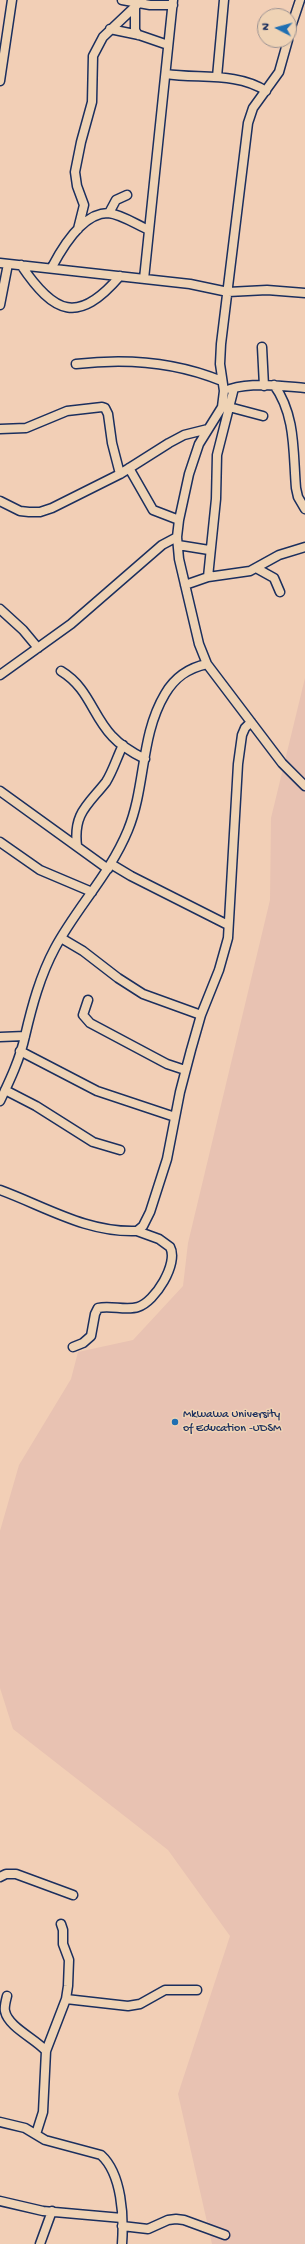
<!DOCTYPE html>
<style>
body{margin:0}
#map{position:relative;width:305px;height:2244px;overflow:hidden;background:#f2cfb6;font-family:"Gochi Hand",sans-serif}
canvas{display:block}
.north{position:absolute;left:257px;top:8px;width:40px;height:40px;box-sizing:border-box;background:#efd3b5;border:1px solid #9a9192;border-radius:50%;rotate:276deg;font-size:11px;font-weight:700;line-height:16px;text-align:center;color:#1b2f5e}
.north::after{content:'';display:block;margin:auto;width:14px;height:18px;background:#1f6fb2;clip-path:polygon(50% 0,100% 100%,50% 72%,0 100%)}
</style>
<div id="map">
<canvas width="305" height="2244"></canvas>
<div class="north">N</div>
</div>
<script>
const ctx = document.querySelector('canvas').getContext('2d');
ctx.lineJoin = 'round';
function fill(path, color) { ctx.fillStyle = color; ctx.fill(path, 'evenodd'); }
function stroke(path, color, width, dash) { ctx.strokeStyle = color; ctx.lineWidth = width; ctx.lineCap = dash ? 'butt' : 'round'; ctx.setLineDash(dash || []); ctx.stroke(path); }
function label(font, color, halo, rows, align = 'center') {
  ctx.font = font + ' "Gochi Hand",sans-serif'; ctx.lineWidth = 3; ctx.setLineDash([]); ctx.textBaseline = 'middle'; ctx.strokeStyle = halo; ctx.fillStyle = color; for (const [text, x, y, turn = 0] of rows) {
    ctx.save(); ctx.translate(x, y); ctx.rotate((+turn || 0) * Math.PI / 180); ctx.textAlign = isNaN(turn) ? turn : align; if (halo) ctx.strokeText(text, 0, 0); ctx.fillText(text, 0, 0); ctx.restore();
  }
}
const built = new Path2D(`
 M305 678V2244H212L178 2094 230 1936 168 1850 13 1729 0 1688V1531L19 1465 71 1379 78 1352 133 1340 183 1286 188 1243 270 900 271 818Z`);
const minor = new Path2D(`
 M122 0 150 5H173
 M135 8V30L138 35
 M110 29 139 35 168 45
 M289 33 300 0
 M288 40 279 72 253 108 248 123 221 344 220 364 224 391 222 407 199 444 189 474 179 520 177 537 179 559 199 644 207 664 282 763 305 786
 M166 74C199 79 237 72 266 91
 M217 77 224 0
 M0 81 12 0
 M109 213 116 200 127 195
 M78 229 84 205 77 186 75 172 81 142 92 102 93 56 103 37 142 0
 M0 263 190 284 228 292 267 290 305 293
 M21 265C54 314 78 325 120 276
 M52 267C62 248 83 213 108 213 121 214 137 225 149 230
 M144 279 173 0
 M0 305 8 264
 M262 347 264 386
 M76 364C126 358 176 362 222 381
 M274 385C296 415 293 453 296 488L298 497 305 509
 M230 389C254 382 281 386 305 388
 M229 407 263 416
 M0 429 26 428 67 411 102 407 105 408 108 414 112 443 120 474
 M129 468 153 510 179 520
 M0 501 20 511 29 512H40L52 508 120 474 169 443 184 435 208 429
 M178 545 209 550
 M256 568 274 578 280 592
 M208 577 216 499 217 455 234 388
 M185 585 208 577 250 571 279 555 305 547
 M0 609 23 630 38 648
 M61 671C89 688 92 715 112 736 121 746 133 753 145 759
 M0 675 71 624 162 545 177 537
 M0 791 108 869
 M0 842 40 870 92 892
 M77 846C73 813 88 805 106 782 113 771 117 757 123 745
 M111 864 131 876 228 925
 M61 938 83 951 118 978 143 994 201 1015
 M88 1000 83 1015 90 1023 167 1064 185 1070
 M0 1037 25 1036
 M20 1051 97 1091 175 1117
 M5 1090 36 1106 93 1142 120 1150
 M0 1101C10 1080 20 1059 25 1036 32 1006 40 976 55 948 77 907 110 874 128 830 146 786 140 736 165 694 175 677 188 668 207 664
 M0 1190C46 1207 87 1233 137 1231L143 1226 150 1212 167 1159 180 1092 191 1050 201 1015 219 970 228 938 238 764 242 735 245 728 251 722
 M73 1347 83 1343 91 1336 95 1314 98 1308C111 1305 126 1311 138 1307 155 1302 179 1263 170 1247L159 1239 137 1231
 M0 1877 6 1874H16L73 1895
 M7 1996C6 2000 4 2007 5 2011 8 2027 36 2039 46 2051
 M66 1999 128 2006 140 2004 165 1990H197
 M0 2122 25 2128 45 2140 101 2155C122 2174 124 2217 122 2244
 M36 2134 43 2112 46 2051 66 1999 68 1986 69 1960 63 1944V1930L61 1924
 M0 2201 43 2211 122 2218
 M122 2226 148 2229 168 2220 176 2219 184 2220 225 2235
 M40 2244 52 2211`);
const markers = [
 [175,1422,4,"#1f6fb2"]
];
const poiNames = [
 ["Mkwawa University",183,1415],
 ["of Education -UDSM",183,1429]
];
fill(built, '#e8c2b2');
stroke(minor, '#1b2f5e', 11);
stroke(minor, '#efd3b5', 8);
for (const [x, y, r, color] of markers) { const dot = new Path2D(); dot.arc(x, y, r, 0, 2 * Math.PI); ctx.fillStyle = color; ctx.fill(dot); stroke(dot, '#efd3b5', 1.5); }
label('12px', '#1b2f5e', '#efd3b5', poiNames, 'left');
</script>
